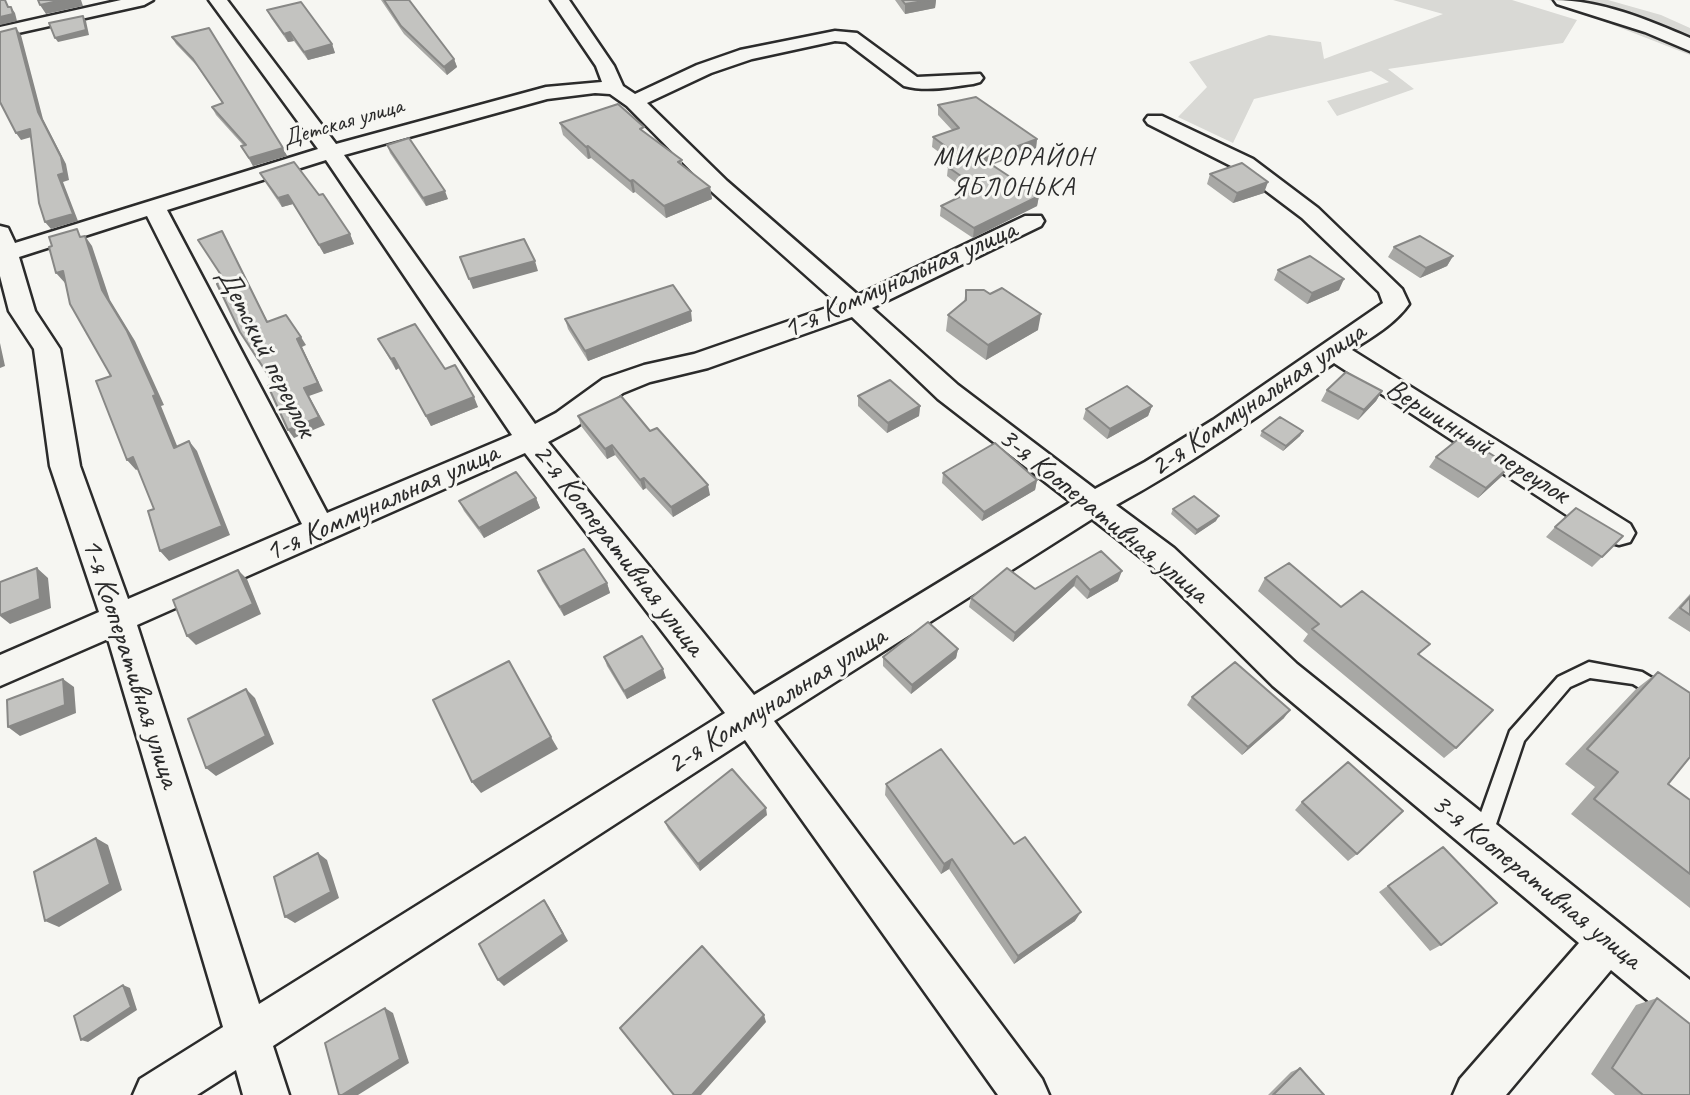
<!DOCTYPE html>
<meta charset="utf-8">
<style>
body{margin:0}
canvas{display:block;background:#f6f6f2}
</style>
<canvas width="1690" height="1095"></canvas>
<script>
const ctx = document.querySelector('canvas').getContext('2d');
ctx.lineJoin = 'round';
function fill(path, color) { ctx.fillStyle = color; ctx.fill(path, 'evenodd'); }
function stroke(path, color, width, dash) { ctx.strokeStyle = color; ctx.lineWidth = width; ctx.lineCap = dash ? 'butt' : 'round'; ctx.setLineDash(dash || []); ctx.stroke(path); }
function label(font, color, halo, rows, align = 'center') {
  ctx.font = font + ' Caveat,sans-serif'; ctx.lineWidth = 6; ctx.setLineDash([]); ctx.textBaseline = 'middle'; ctx.strokeStyle = halo; ctx.fillStyle = color; for (const [text, x, y, turn = 0] of rows) {
    ctx.save(); ctx.translate(x, y); ctx.rotate((+turn || 0) * Math.PI / 180); ctx.textAlign = isNaN(turn) ? turn : align; if (halo) ctx.strokeText(text, 0, 0); ctx.fillText(text, 0, 0); ctx.restore();
  }
}
const green = new Path2D(`
 M1393 0H1512L1577 20 1563 43 1388 69 1414 89 1337 116 1327 101 1389 82 1371 71 1254 99 1233 143 1178 117 1207 87 1189 62 1269 35 1321 42 1324 59 1443 14Z
 M1549 0H1608L1661 15 1690 28V55Z`);
const service = new Path2D(`
 M1589 662 1642 672 1690 701V719L1633 684 1590 678 1570 687 1524 741 1489 845 1482 848 1475 845 1472 838 1510 731 1558 677Z`);
const minor = new Path2D(`
 M121 0H153L144 5 0 37V27Z
 M209 0H227L336 144 546 87 602 82 596 66 551 0H569L614 66 623 86 635 94 697 65 740 50 835 31 857 33 917 77 980 74 983 78 980 82 973 84C950 87 927 92 904 86L846 42 835 41 752 59 711 73 647 103 727 181 858 295 1025 216H1041L1044 221 1041 226 872 308 958 385 1095 489 1145 462 1213 420 1383 303 1379 292 1302 218 1237 169 1148 124 1145 120 1148 116H1162L1253 159 1318 208 1402 289 1409 304C1395 324 1372 337 1352 350L1630 524 1635 533 1630 542 1619 545 1608 542 1334 363C1263 413 1193 463 1116 505L1174 548 1297 664 1690 980V1030L1675 1023 1611 970 1506 1095H1453L1460 1079 1579 943 1273 686 1152 566 1092 519 774 721 1042 1079 1049 1095H998L745 740 273 1046 289 1095H243L236 1070 197 1095H133L140 1079 223 1027 108 639 0 686V655L99 612 50 466 34 349 9 311 0 276V226L8 228 15 243 318 149ZM595 93 610 94 627 106 711 191 838 304 694 354 644 365 603 379 556 413 535 424 344 155 547 99ZM326 160 512 435 327 513 167 210ZM147 216 302 524 128 599 80 466 60 349 35 311 19 257ZM852 317 938 399 1071 502 754 695 548 442 576 427 623 393 650 382 708 368ZM525 453 725 713 259 1004 137 625Z
 M1554 0C1601 0 1648 20 1690 38V51L1645 32 1557 4Z`);
const wall = new Path2D(`
 M381 0H409L454 59 457 67 447 75 404 34Z
 M895 0H936L935 8 905 14Z
 M267 10 332 44 335 53 308 60 294 41 288 42 271 18Z
 M172 37 283 148 287 156 253 166 241 146 243 145 216 115 212 107 223 103 197 66 176 44Z
 M938 105 1037 139 1036 148 992 165 1039 196 1037 206 973 238 940 216 941 206 969 193 947 176 948 167 955 164 932 147 933 137 952 130 938 115Z
 M560 123 645 133 682 160V165L710 187 712 199 666 218 635 192 633 193 591 158 588 159 563 135Z
 M387 145 448 199 426 206 390 153Z
 M260 173 350 234 354 244 324 254 293 204 282 207 265 182Z
 M1210 174 1264 193 1233 203 1207 184Z
 M1394 247 1453 256 1447 266 1420 278 1388 257Z
 M1278 270 1339 290 1307 304 1274 280Z
 M966 290 1038 330 986 360 946 331 948 315 964 302Z
 M565 319 692 321 588 361 568 329Z
 M378 339 445 369 478 407 431 426 399 368 396 370Z
 M1327 390 1382 391 1376 401 1358 420 1321 401Z
 M858 396 920 406 919 416 887 433 858 406Z
 M1152 406 1148 416 1107 439 1083 419 1086 409Z
 M578 416 650 431 710 495 673 517 646 488 643 490 615 455 607 459 581 426Z
 M1262 431H1303L1300 436 1283 451 1260 436Z
 M1436 457 1502 476 1478 498 1429 467Z
 M943 473 1037 480 1035 490 982 521 942 483Z
 M536 498 540 508 484 538 464 511 459 501Z
 M1173 509 1216 521 1195 535 1171 514Z
 M1555 527 1602 557 1592 567 1546 537Z
 M1101 551 1118 581 1087 599 1074 586 1013 642 969 607 971 598 1035 589Z
 M538 571 607 583 610 593 564 616 542 581Z
 M1265 578 1341 607 1420 655 1456 748 1444 758 1303 641 1308 634 1258 591Z
 M1690 594V632L1668 618Z
 M958 649 956 658 911 694 883 666V657Z
 M604 657 666 678 627 699 607 666Z
 M1658 672 1668 784 1690 800V908L1571 814 1595 787 1565 764 1636 689Z
 M1192 697 1284 718 1242 755 1187 705Z
 M886 784 1014 844 1075 921 1014 964 949 869 941 874 885 795Z
 M1302 802 1357 854 1348 861 1295 810Z
 M767 815 700 871 668 829 665 822Z
 M1443 847 1441 945 1430 951 1379 892Z
 M1657 998 1690 1095H1615L1591 1074 1636 1005Z
 M1300 1068 1324 1095H1268L1291 1072Z`);
const shadedWall = new Path2D(`
 M62 0H81L83 6 46 14 40 5Z
 M930 0H936L935 8 905 14V4Z
 M11 7 15 13 17 21 0 25V17Z
 M83 16 86 21 89 35 58 42 55 38Z
 M16 28 21 35 43 119 66 164 69 180 63 182 78 221 51 229 45 222 58 175 38 112Z
 M290 32 294 41 288 42 284 34Z
 M332 44 335 53 308 60 304 52Z
 M454 59 457 67 447 75 444 67Z
 M30 129 35 136 21 140 16 133Z
 M1037 139 1036 148 982 168 983 159Z
 M588 146 591 158 588 159 586 147Z
 M283 148 287 156 253 166 249 158Z
 M633 180 635 192 633 193 630 181Z
 M1268 182 1264 193 1233 203 1237 193Z
 M710 187 712 199 666 218 664 206Z
 M445 191 448 199 426 206 423 198Z
 M288 195 293 204 282 207 278 198Z
 M1039 196 1037 206 973 238 974 228Z
 M222 231 227 240 272 331 267 322Z
 M350 234 354 244 324 254 319 245Z
 M85 236 92 246 110 300 135 341 164 405 161 406 182 458 174 448 153 396 102 290Z
 M1453 256 1447 266 1420 278 1426 268Z
 M535 261 538 271 473 289 469 279Z
 M63 271 71 281 65 283 56 273Z
 M1344 279 1339 290 1307 304 1312 293Z
 M691 311 692 321 588 361 585 351Z
 M1041 314 1038 330 986 360 988 345Z
 M301 337 306 345 302 347 323 391 309 396 325 425 294 438 288 430 297 339Z
 M0 343 5 366 0 368Z
 M394 358 399 368 396 370 391 359Z
 M1382 391 1376 401 1358 420 1364 410Z
 M474 397 478 407 431 426 426 416Z
 M920 406 919 416 887 433 888 423Z
 M1152 406 1148 416 1107 439 1110 429Z
 M1303 431 1300 436 1283 451 1286 446Z
 M189 441 197 451 230 535 169 561 160 551Z
 M612 445 615 455 607 459 605 449Z
 M133 457 142 467 136 470 127 460Z
 M1510 466 1502 476 1478 498 1486 488Z
 M644 478 646 488 643 490 640 480Z
 M1037 480 1035 490 982 521 984 512Z
 M708 485 710 495 673 517 671 507Z
 M536 498 540 508 484 538 479 528Z
 M1219 516 1216 521 1195 535 1197 530Z
 M37 568 48 578 51 608 10 624 0 616V615Z
 M238 570 247 579 261 614 196 645 187 636Z
 M1122 571 1118 581 1087 599 1090 590Z
 M1077 576 1074 586 1013 642 1015 633Z
 M607 583 610 593 564 616 560 607Z
 M958 649 956 658 911 694 912 685Z
 M663 669 666 678 627 699 624 691Z
 M63 679 74 687 76 713 20 736 8 727Z
 M246 689 255 698 274 744 216 776 206 768Z
 M1290 710 1284 718 1242 755 1248 747Z
 M551 737 558 749 481 793 472 782Z
 M766 808 767 815 700 871 698 864Z
 M96 838 108 845 122 890 59 927 45 921Z
 M318 853 327 860 339 898 295 923 285 917Z
 M952 859 949 869 941 874 944 864Z
 M544 900 549 907 568 941 504 986 498 980Z
 M1081 912 1075 921 1014 964 1018 956Z
 M123 985 130 988 137 1010 88 1042 81 1040Z
 M385 1008 393 1013 409 1063 358 1095H342Z
 M764 1015 766 1022 701 1095H692Z`);
const building = new Path2D(`
 M0 0H5L8 7H11L13 14 0 17Z
 M38 0H62L40 5Z
 M384 0H409L454 59 444 67 401 26Z
 M902 0H930L905 4Z
 M301 2 332 44 304 52 290 32 284 34 267 10Z
 M83 16 86 30 55 38 49 23Z
 M16 28 38 112 61 157 64 173 58 175 73 214 45 222 39 203 30 129 16 133 0 102V32Z
 M209 28 283 148 249 158 241 146 246 145 212 107 223 103 193 59 172 37Z
 M976 97 1037 139 983 159 1039 196 974 228 941 206 978 188 948 167 964 160 933 137 959 128 938 105Z
 M618 104 644 127 640 129 682 160 678 162 710 187 664 206 633 180 630 181 588 146 586 147 560 123Z
 M409 138 445 191 423 198 387 145Z
 M294 162 319 195 323 194 350 234 319 245 288 195 278 198 260 173Z
 M1242 163 1268 182 1237 193 1210 174Z
 M77 229 80 237 85 236 102 290 127 331 156 395 153 396 174 448 189 441 222 526 160 551 148 511 154 509 133 457 127 460 96 381 111 376 70 304 63 271 56 273 49 247 52 246 49 237Z
 M222 231 267 322 286 315 301 337 297 339 318 383 304 388 319 417 288 430 268 386 274 384 240 332 217 284 225 281 198 240Z
 M1420 236 1453 256 1426 268 1394 247Z
 M524 239 535 261 469 279 460 257Z
 M1310 256 1344 279 1312 293 1278 270Z
 M673 285 691 311 585 351 565 319Z
 M1002 288 1041 314 988 345 948 315 966 300V290H984L990 294Z
 M415 324 445 369 455 365 474 397 426 416 394 358 391 359 378 339Z
 M1346 372 1382 391 1364 410 1327 390Z
 M890 380 920 406 888 423 858 396Z
 M1127 386 1152 406 1110 429 1086 409Z
 M621 396 650 431 657 428 708 485 671 507 644 478 640 480 612 445 605 449 578 416Z
 M1280 417 1303 431 1286 446 1262 431Z
 M1462 436 1510 466 1486 488 1436 457Z
 M995 443 1037 480 984 512 943 473Z
 M516 472 536 498 479 528 459 501Z
 M1194 496 1219 516 1197 530 1173 509Z
 M1576 508 1623 536 1602 557 1555 527Z
 M584 549 607 583 560 607 538 571Z
 M1101 551 1122 571 1090 590 1077 576 1015 633 971 598 1007 568 1035 589Z
 M1289 563 1341 607 1362 591 1430 644 1418 654 1493 710 1456 748 1312 629 1319 624 1265 578Z
 M37 568 40 599 0 615V582Z
 M238 570 253 604 187 636 173 600Z
 M1690 597V615L1680 608Z
 M928 622 958 649 912 685 883 657Z
 M642 636 663 669 624 691 604 657Z
 M509 661 551 737 472 782 433 700Z
 M1235 662 1290 710 1248 747 1192 697Z
 M1658 672 1690 693V757L1668 784 1690 800V874L1594 799 1618 772 1587 749Z
 M63 679 65 705 8 727 7 700Z
 M246 689 266 736 206 768 188 719Z
 M941 749 1014 844 1025 837 1081 912 1018 956 952 859 944 864 886 784Z
 M1348 762 1403 811 1357 854 1302 802Z
 M732 769 766 808 698 864 665 822Z
 M96 838 110 884 45 921 34 872Z
 M1443 847 1497 903 1441 945 1388 886Z
 M318 853 331 892 285 917 274 877Z
 M544 900 563 934 498 980 479 944Z
 M702 946 764 1015 692 1095H674L620 1028Z
 M123 985 131 1007 81 1040 74 1016Z
 M1657 998 1690 1024V1095H1643L1612 1068Z
 M385 1008 400 1059 342 1095H339L325 1043Z
 M1300 1068 1324 1095H1273Z`);
const farStreetnames = [
 ["Детская улица",343,123,-16]
];
const farNeighbourhoodnames = [
 ["МИКРОРАЙОН",1014,158],
 ["ЯБЛОНЬКА",1014,188]
];
const streetNames = [
 ["1-я Коммунальная улица",900,280,-24],
 ["Детский переулок",266,353,63],
 ["2-я Коммунальная улица",1258,400,-34],
 ["Вершинный переулок",1477,442,32],
 ["1-я Коммунальная улица",382,503,-24],
 ["3-я Кооперативная улица",1103,516,39],
 ["2-я Кооперативная улица",618,550,52],
 ["1-я Кооперативная улица",130,663,72],
 ["2-я Коммунальная улица",777,701,-32],
 ["3-я Кооперативная улица",1536,882,39]
];
fill(green, '#d9d9d5');
stroke(service, '#2b2b2b', 5);
stroke(minor, '#2b2b2b', 5);
fill(service, '#f6f6f2');
fill(minor, '#f6f6f2');
fill(wall, '#a8a8a5');
fill(shadedWall, '#888886');
fill(building, '#c3c3c0');
stroke(building, '#888886', 2);
label('24px', '#2b2b2b', '#f6f6f2', farStreetnames);
ctx.letterSpacing = '2px';
label('26px', '#2b2b2b', '#f6f6f2', farNeighbourhoodnames);
ctx.letterSpacing = '0px';
label('30px', '#2b2b2b', '#f6f6f2', streetNames);
</script>
